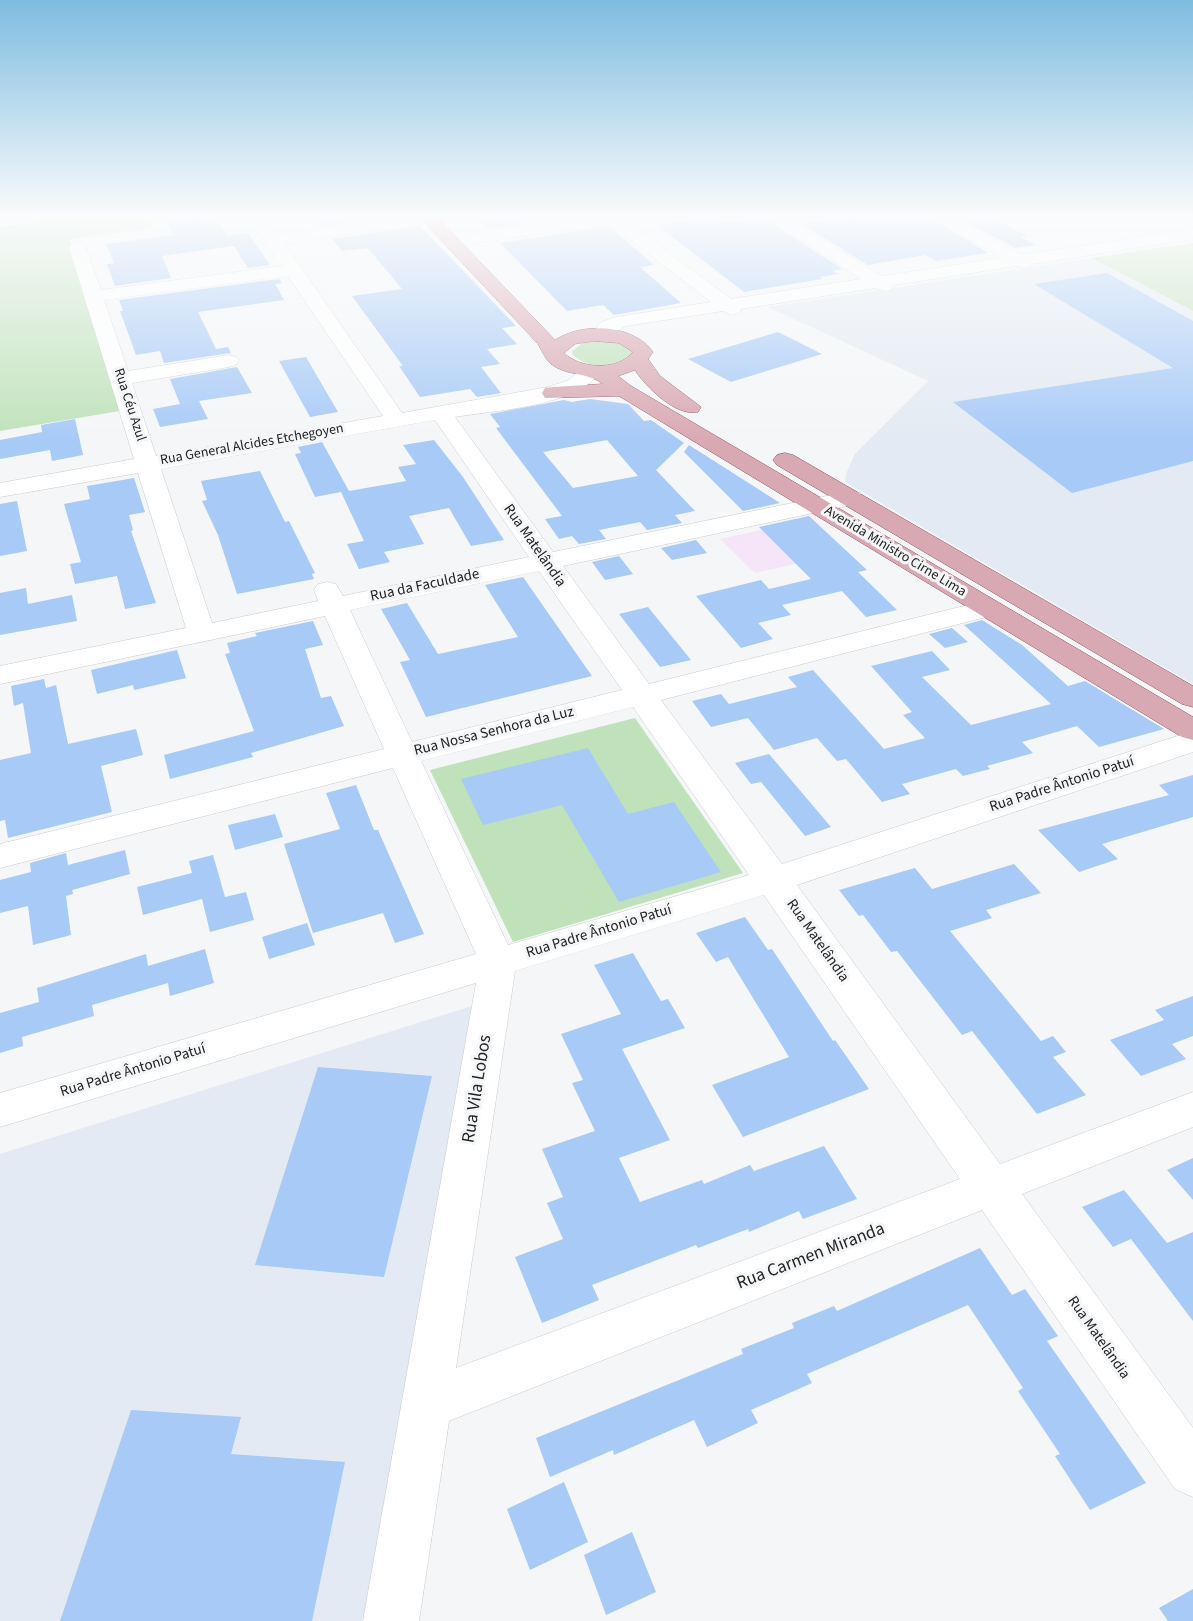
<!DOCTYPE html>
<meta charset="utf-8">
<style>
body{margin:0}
canvas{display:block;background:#f4f6f8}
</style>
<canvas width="1193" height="1621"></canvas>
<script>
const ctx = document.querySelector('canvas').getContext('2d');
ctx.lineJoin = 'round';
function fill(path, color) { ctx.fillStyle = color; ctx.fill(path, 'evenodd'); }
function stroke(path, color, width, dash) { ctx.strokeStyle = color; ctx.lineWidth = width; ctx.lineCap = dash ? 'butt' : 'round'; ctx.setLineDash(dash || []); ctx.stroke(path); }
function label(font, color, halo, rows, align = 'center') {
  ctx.font = font + ' "Source Sans 3",sans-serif'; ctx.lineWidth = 6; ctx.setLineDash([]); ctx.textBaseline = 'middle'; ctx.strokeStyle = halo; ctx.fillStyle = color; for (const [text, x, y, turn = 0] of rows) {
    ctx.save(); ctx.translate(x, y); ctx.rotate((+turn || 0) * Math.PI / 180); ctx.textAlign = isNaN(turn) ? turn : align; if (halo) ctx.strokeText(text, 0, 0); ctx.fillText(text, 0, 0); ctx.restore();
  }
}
const commercial = new Path2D(`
 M801 521 835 555 755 573 720 539Z`);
const built = new Path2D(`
 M1092 258 1193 311V684L845 482 846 474 855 454 928 381 768 307Z
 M472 1006 386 1621H0V1154Z`);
const green = new Path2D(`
 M32 214H148L154 228 70 239 120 411 0 431V227L34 223Z
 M1193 243V311L1092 258Z
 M595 340 618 342 632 349 633 354C616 366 590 371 573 355L572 351 584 342Z
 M635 718 743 873 513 942 430 770Z`);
const building = new Path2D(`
 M313 214H409L410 216 322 226Z
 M472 214H584L488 229Z
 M876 214H924L988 253 936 261 925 255 868 265 801 224Z
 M951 214H985L1028 236 1020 237 1036 245 1015 248Z
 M213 215 232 243 227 236 248 233 270 265 248 268 234 246 162 256 171 278 115 286 107 264 114 263 106 244 173 235 166 221Z
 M713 217 722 223 762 217 842 269 833 271 838 274 820 277 822 279 744 292 657 225Z
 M420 226 516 326 502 328 517 344 487 349 500 364 481 367 501 393 477 397 470 389 420 397 399 366H403L352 296 402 289 368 248 342 251 332 239Z
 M609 226 654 265 640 267 681 303 614 315 603 305 567 311 500 243Z
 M1107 273 1193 321V461L1072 493 953 402 1173 368 1034 284Z
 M279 279 282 283 275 284 284 300 198 312 216 349 228 347 231 353 164 363 160 351 136 355 120 311H123L119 300Z
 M778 332 822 354 731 382 688 359Z
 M306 357 338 412 310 417 279 361Z
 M237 367 252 393 199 401 208 419 160 427 153 409 180 404 170 379Z
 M590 399 628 404 644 421 651 420 684 443 656 470 695 511 675 515 682 523 647 530 640 522 599 530 606 539 579 544 572 536 559 539 545 519 562 516 496 428 500 427 490 414 564 400 572 402ZM607 440 638 476 573 488 543 452Z
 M75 419 83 455 52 461 50 450 0 459V440L42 432 41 425Z
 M434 440 463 477 504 540 471 546 449 508 409 516 424 544 384 552 390 562 359 569 347 544 364 541 341 492 315 497 295 454 301 453 298 447 322 442 349 491 406 481 398 467 416 464 403 445Z
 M689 445 780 503 743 511 684 452Z
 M260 471 285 522 289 521 315 573 312 574 314 579 237 594 218 535 202 501 207 500 201 481Z
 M134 478 145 512 129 515 133 530 131 531 156 603 125 609 117 576 75 584 70 564 81 562 64 504 90 499 87 486Z
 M17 501 27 551 0 556V504Z
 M809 516 867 570 858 572 897 610 866 617 842 591 782 605 791 615 758 623 773 639 741 648 696 596 761 580 769 589 811 579 759 527Z
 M696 540 707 553 672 560 661 548Z
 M619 556 633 574 605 580 592 562Z
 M523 577 592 676 426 717 400 662 410 660 381 609 407 603 438 654 518 637 485 585Z
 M26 588 28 604 72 595 77 621 0 635V593Z
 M648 607 691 660 660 667 619 614Z
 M982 620 1022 645 1068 686 1085 681 1164 729 1099 747 1077 726 1022 742 1033 753 987 766 990 769 963 776 956 769 902 784 910 794 882 802 846 759 837 761 817 738 774 750 748 718 711 727 692 701 721 694 729 704 797 687 788 677 813 670 884 749 925 738 903 715 912 712 871 666 932 651 950 670 922 677 971 725 1051 704 964 625Z
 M313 621 323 645 305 649 321 698 331 696 344 726 251 753 253 757 170 779 164 755 254 731 225 654 230 653 227 643 257 636 255 633Z
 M952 628 968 642 945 648 929 634Z
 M177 650 186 678 134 690 133 685 97 694 91 670Z
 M44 679 46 688 56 685 68 744 136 729 143 755 101 766 112 812 8 838 5 820 0 821V760L31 753 23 703 14 706 11 686Z
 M588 748 628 814 674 802 721 872 619 902 562 805 483 825 461 779Z
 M769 754 831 827 805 836 761 782 751 784 735 763Z
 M1193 775V817L1102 844 1118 859 1079 872 1038 830 1169 795 1159 785Z
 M356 785 374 830H378L424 934 395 943 383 913 313 933 284 844 340 829 326 793Z
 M275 814 283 837 235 850 228 825Z
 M125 850 130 874 72 890 73 894 66 896 71 935 33 945 28 906 0 913V880L31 872 30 863 66 853 68 865Z
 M213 855 225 897 246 892 254 920 210 932 202 899 143 915 137 887 192 873 189 861Z
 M1014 864 1041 893 986 910 992 918 950 931 1041 1041 1053 1036 1066 1052 1053 1057 1086 1095 1037 1114 972 1031 962 1035 897 951 891 952 863 915 859 916 839 890 915 868 932 889Z
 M745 917 768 950 772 949 833 1041 835 1040 869 1089 743 1137 712 1085 789 1057 728 957 716 962 696 933Z
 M307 923 315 945 269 959 262 937Z
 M205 949 214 983 170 996 168 983 92 1005 94 1016 22 1037 23 1046 0 1053V1013L39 1002 37 988 146 954 148 966Z
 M633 953 661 1001 668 999 685 1028 622 1049 670 1140 619 1158 640 1202 702 1180 704 1184 750 1165 754 1171 824 1146 857 1199 803 1219 799 1211 749 1232 748 1229 698 1248 696 1245 592 1285 599 1300 542 1323 515 1257 563 1239 547 1203 563 1197 542 1149 595 1131 572 1083 583 1080 561 1034 621 1014 594 965Z
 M1193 996V1036L1172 1044 1186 1059 1141 1076 1110 1040 1164 1020 1155 1010Z
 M318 1067 432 1076 384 1277 255 1265Z
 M1193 1158V1200L1167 1170Z
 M1124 1190 1167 1243 1193 1232V1321L1131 1239 1113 1247 1082 1207Z
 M980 1248 1012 1295 1025 1289 1058 1336 1047 1341 1146 1483 1090 1510 1055 1456 1060 1454 1018 1391 1023 1388 968 1305 807 1374 812 1383 751 1410 758 1423 707 1447 694 1420 614 1455 613 1450 550 1477 536 1438 743 1354 741 1349 794 1328 792 1323 834 1306 837 1311Z
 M131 1410 241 1417 231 1454 345 1462 312 1621H60Z
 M564 1482 588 1542 530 1570 507 1509Z
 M632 1532 656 1592 606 1615 584 1555Z
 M1193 1589V1621H1168L1159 1608Z`);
const minor = new Path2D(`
 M247 214H263L277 234 434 215 436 218 434 221 428 223 284 243 402 413 548 387 569 380 584 367H598L601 371C577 407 495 410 455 417L553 552 851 491 860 493 863 498 860 503 851 505 563 566 649 684 988 600 998 602 1002 608 998 614 661 700 782 864 1193 731V752L797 885 1000 1164 1193 1092V1127L1022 1194 1193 1428V1497L1175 1489 982 1210 449 1421 419 1621H363L476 983 0 1127V1093L476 954 393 768 0 868V844L384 749 325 616 0 684V666L186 628 138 473 0 497V483L134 459 69 247 78 242 84 243 101 290 282 266ZM288 276 383 416 156 456 132 383 229 367 236 365 239 361 236 357 229 355 128 371 104 300ZM435 420 529 557 343 596 336 584 327 582 318 584 314 590 318 601 212 623 161 469ZM539 571 622 690 412 742 350 610ZM633 707 749 875 508 945 421 761ZM764 895 960 1179 456 1368 515 971Z
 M599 214H654L652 217 627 222 731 299 861 279 761 214H780L882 276 1002 258 926 214H946L1022 255 1193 229V239L1032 264 1024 268 1017 266 894 285 891 290 885 291 875 288 741 309 739 313 732 315 723 311 626 326C616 330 611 338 601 341L591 335 601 322 616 317 711 302 610 224 476 243 468 238 476 233Z`);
const major = new Path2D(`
 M417 214H434L555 340C583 322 633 324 653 352L648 359 660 376 701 407 698 412C676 417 646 387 635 370L618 376 631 386 1193 717V740L1182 737 619 396 545 398 542 393 545 388 553 387 603 384C588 372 566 376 551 364 545 359 542 350 538 344ZM595 341 619 343 633 352C618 371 580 369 564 353L575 344Z
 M785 453 793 455 1193 686V707L1182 704 777 465 773 460 777 455Z`);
const farStreetnames = [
 ["Rua Céu Azul",129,405,72],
 ["Rua General Alcides Etchegoyen",252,445,-10],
 ["Avenida Ministro Cirne Lima",895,552,31]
];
const streetNames = [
 ["Rua Matelândia",534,546,55],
 ["Rua da Faculdade",425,586,-12],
 ["Rua Nossa Senhora da Luz",494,732,-14],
 ["Rua Padre Ântonio Patuí",1062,785,-18],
 ["Rua Padre Ântonio Patuí",599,932,-17],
 ["Rua Matelândia",817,941,55],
 ["Rua Padre Ântonio Patuí",133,1071,-17],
 ["Rua Matelândia",1098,1338,55]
];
const nearStreetnames = [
 ["Rua Vila Lobos",478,1089,-81],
 ["Rua Carmen Miranda",811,1257,-21]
];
fill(commercial, '#f6e5f8');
fill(built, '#e3eaf3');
fill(green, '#bfe2ba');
fill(building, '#a7caf7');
stroke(minor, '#c9cbcd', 1);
stroke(major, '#895460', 1);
fill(minor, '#fff');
fill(major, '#d9a9b3');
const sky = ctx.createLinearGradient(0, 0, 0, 441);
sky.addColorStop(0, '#7ebce0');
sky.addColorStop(0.49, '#fafbfc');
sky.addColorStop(1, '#fafbfc00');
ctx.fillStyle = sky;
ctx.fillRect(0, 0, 1193, 441);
label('14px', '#222323', '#f4f6f8', farStreetnames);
label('15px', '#222323', '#f4f6f8', streetNames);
label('18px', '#222323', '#f4f6f8', nearStreetnames);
</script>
